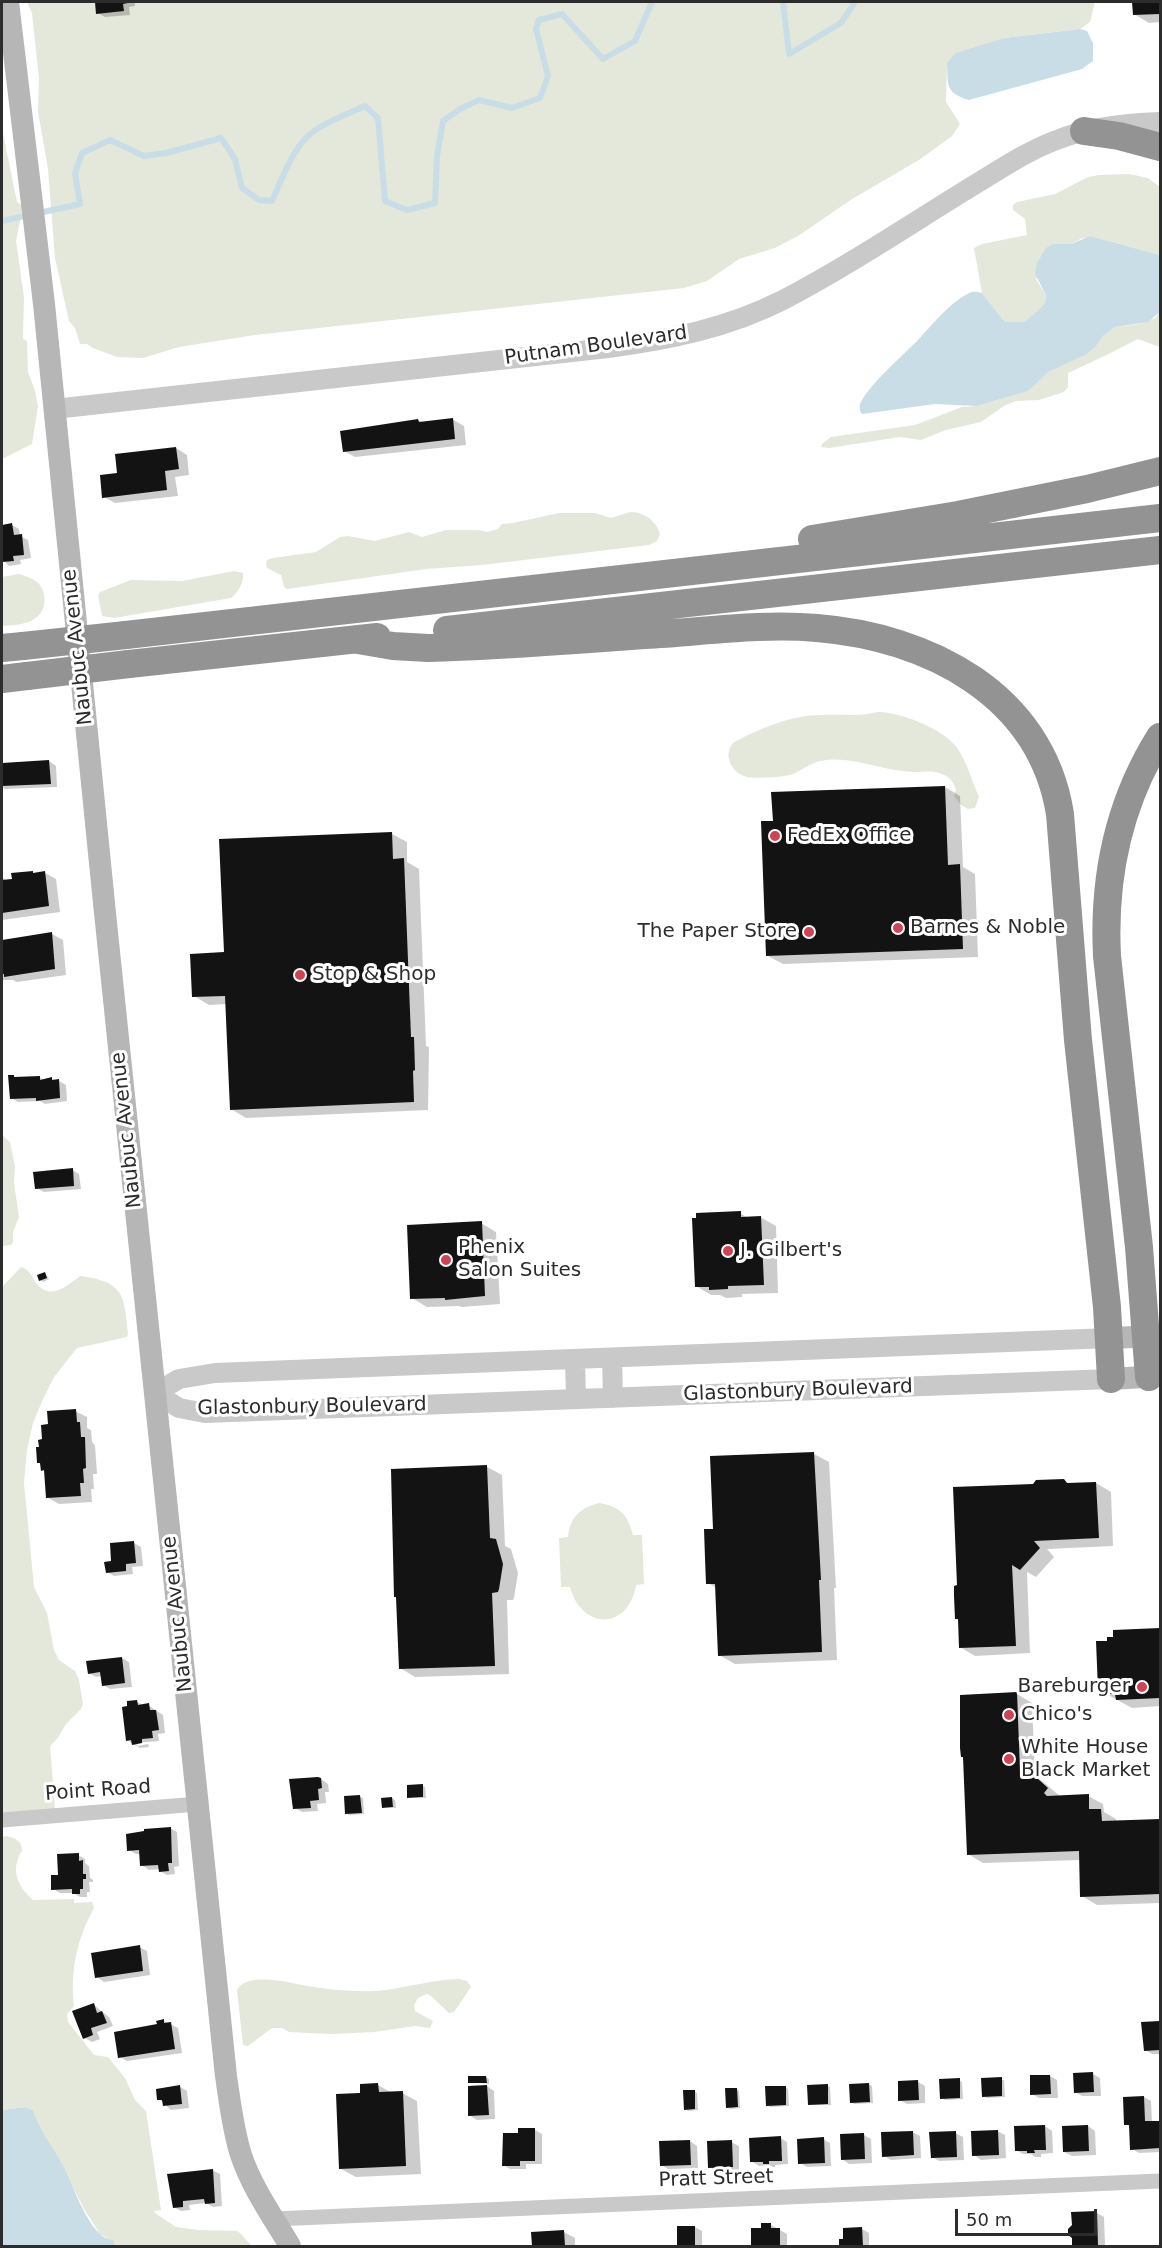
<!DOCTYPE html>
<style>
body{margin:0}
#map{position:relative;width:1162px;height:2248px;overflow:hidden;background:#fff;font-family:"DejaVu Sans",sans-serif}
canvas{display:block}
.frame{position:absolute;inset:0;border:3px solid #2c2c2c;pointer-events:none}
.scale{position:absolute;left:955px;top:2209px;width:142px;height:27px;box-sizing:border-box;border:3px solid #2c2c2c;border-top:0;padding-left:8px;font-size:18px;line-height:21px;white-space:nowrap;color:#2c2c2c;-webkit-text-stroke:4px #fff;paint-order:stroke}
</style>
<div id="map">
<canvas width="1162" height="2248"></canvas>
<div class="frame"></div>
<div class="scale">50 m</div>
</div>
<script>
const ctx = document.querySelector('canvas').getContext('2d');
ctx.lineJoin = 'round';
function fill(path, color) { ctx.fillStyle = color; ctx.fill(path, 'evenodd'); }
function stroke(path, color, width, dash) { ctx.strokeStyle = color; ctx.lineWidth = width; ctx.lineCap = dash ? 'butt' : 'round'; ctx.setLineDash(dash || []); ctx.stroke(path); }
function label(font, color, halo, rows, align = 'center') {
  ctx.font = font + ' "DejaVu Sans",sans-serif'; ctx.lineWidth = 6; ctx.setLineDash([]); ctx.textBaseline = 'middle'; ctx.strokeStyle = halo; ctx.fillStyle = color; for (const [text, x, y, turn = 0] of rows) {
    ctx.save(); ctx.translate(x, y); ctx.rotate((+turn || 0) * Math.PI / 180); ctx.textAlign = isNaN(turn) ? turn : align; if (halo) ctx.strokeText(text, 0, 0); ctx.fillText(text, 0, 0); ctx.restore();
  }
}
const green = new Path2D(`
 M27 2H1095L1090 22 1080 29 1004 38 947 63 946 102 960 124 952 136 919 160 852 199 798 236 775 248 739 259 707 281 684 288 255 335 179 347 143 358 117 357 93 348 87 344H80L75 328 69 321 55 258 48 169 38 112 39 79 32 13Z
 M2 128 17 202 23 206 16 241 24 297 23 339 27 341 28 372 35 391 38 406 32 444 2 459Z
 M1129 174 1148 178 1160 187V255L1094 237 1082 238 1072 244H1053L1036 279 1046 295 1045 303 1039 311 1024 322H1005L982 293 974 248 982 244 1027 235 1025 219 1013 210V205L1017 202 1055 194 1088 177 1099 175Z
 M1160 312V347L1138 339C1115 351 1092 362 1068 373V387L1064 392 1039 400 1015 401 1004 406 981 422 946 430 921 440 900 437 829 448 821 447 822 444 831 437 915 425 962 407 977 406 1027 391 1047 372 1097 345 1103 336 1115 327 1139 324 1155 318Z
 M630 512C644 512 656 520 660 534L657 541 649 545 482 565 426 569 287 589 284 587 281 575 267 568 266 564 267 560 273 558 316 552 340 537 348 536 375 541 409 532 422 537 446 530H478L487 532 498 529 502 524 513 523 559 513H595L611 518Z
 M234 571 243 573C244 582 238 593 231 598L114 618 102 616 98 595 100 592 131 580 182 581Z
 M19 574C25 576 32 578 37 582 48 591 47 612 34 619 26 625 12 625 2 626V577Z
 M878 712C900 712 945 729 958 749 967 763 972 781 979 797L975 808 968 809 961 805 954 796 956 790C954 782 950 777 942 774 932 770 924 772 914 772 886 772 856 757 827 760 813 761 805 768 793 774 786 777 755 779 747 777 731 773 722 754 734 742 762 728 791 715 822 715 843 714 857 717 878 712Z
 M2 1135 10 1142 15 1166 14 1183 19 1217 13 1232V1242L11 1245 2 1246Z
 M21 1267C31 1270 31 1277 37 1284 51 1301 68 1285 80 1276 125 1282 124 1295 128 1333L127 1337 77 1348 54 1377 43 1399 33 1423 27 1450 24 1483 34 1587 47 1613 54 1650 59 1660 75 1671 79 1680 83 1704 81 1709 66 1724 57 1739 50 1746 55 1809 2 1815V1287Z
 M599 1503C620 1506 628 1515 633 1535H642L644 1584 636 1585C629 1630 582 1631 570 1587H561L559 1538 568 1537C570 1517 580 1508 599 1503Z
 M6 1836C15 1838 22 1840 22 1851 10 1869 17 1886 33 1900L74 1899V1903L92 1902 94 1908C77 1939 70 1971 74 2006L67 2014 68 2022 94 2055 108 2057 125 2078 135 2100 146 2111 161 2210 154 2211 155 2213 176 2227 199 2230 238 2231 252 2246H116L115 2243 100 2234 84 2209 61 2163 37 2123 33 2110 26 2107 2 2110V1837Z
 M459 1979 467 1981 471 1987 454 2012 449 2013 431 1996 427 1994 418 1998 414 2005 415 2011 433 2021 430 2028 415 2026 374 2032 332 2034 289 2032 282 2028H272L248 2046 243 2045 237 1990C247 1971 291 1983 307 1986 332 1990 361 1993 386 1990 411 1986 434 1980 459 1979Z`);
const water = new Path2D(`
 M1080 29 1087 31 1093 43V61L1082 69 969 100C945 93 948 85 947 63L956 53 1004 38Z
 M1087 237H1094L1160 255V312L1148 322 1115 327 1103 336 1097 345 1087 354 1048 372 1028 391 977 406 935 404 862 414 860 411C860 407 859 405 861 402 870 384 903 355 918 340 933 324 948 304 969 293 973 291 977 292 982 293L1005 322H1024L1038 311 1045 303 1046 295 1035 274 1037 263 1046 248 1053 244H1072Z
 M26 2107 33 2110C39 2130 52 2145 62 2164 74 2186 82 2216 100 2234 104 2238 108 2239 113 2240L116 2246H2V2110Z`);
const shadow = new Path2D(`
 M97 2H135V6L129 7 130 15 105 17 98 13Z
 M1134 2H1160V22L1149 23 1134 14Z
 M452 419 464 426 466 445 355 457 344 451 418 420 423 423Z
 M176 448 187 455 189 475 175 477 178 496 115 503 104 497 119 474Z
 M12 525 19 529 20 536 28 540 31 558 20 560 21 564 9 566 2 559V526Z
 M49 761 56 766 57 787 5 789 2 787V765Z
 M945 787 960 796 963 867 975 874 978 957 783 964 768 956 774 823Z
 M392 834 407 842V862L419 869 426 1046 429 1047 428 1110 246 1118 231 1109 227 1004 209 1005 194 996 225 954Z
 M45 873 56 879 60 912 2 920V877L7 881Z
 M52 934 63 940 66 975 17 982 13 980H2V941Z
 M14 1076 17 1079 39 1077 44 1080 52 1079 59 1081 66 1085 67 1101 45 1104 40 1101 18 1102 11 1098Z
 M72 1170 79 1174 81 1189 44 1192 36 1188Z
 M740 1213 748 1218 760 1217 776 1226 778 1293 742 1294V1297L726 1298 720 1295H711L696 1286Z
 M481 1223 496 1232 500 1304 462 1307 459 1306 427 1307 412 1298Z
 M45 1273 49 1279 43 1282 40 1280Z
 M75 1411 87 1417V1428L91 1430 92 1442 95 1445 97 1474H93L94 1489H91L92 1502 59 1504 48 1498 46 1472 42 1470V1464L39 1463 49 1426Z
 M814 1454 829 1462 836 1588H834L837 1660 735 1664 719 1655 717 1588 708 1583Z
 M487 1467 502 1475 505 1546 511 1549 518 1573 514 1598 513 1600H507L509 1674 415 1677 400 1668Z
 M1064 1481 1070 1484 1096 1483 1111 1492 1113 1546 1047 1549 1054 1557 1036 1577 1027 1572 1030 1653 975 1656 960 1647 959 1620 956 1619 958 1587 1034 1485Z
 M134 1543 141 1547 143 1566 132 1567 133 1574 114 1576 107 1572 113 1563Z
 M1160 1630V1706L1132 1708 1099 1690 1109 1642 1115 1638 1114 1632Z
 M122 1658 129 1662 132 1687 110 1689 103 1685 102 1676 96 1677 89 1673Z
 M1017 1694 1032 1703 1035 1775 1061 1797 1088 1796 1103 1804 1104 1812 1116 1819V1822L1160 1821V1903L1097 1905 1082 1896 1080 1860 983 1863 968 1854Z
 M137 1702 143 1705H148L163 1715 165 1733 158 1734 159 1741 135 1743 138 1746 148 1744 149 1747 140 1748 127 1740Z
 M321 1779 328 1784 329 1792H325L326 1803 317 1804 318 1811 302 1812 295 1808Z
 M422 1786 425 1787 426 1798 409 1797Z
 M360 1797 363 1798 364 1814 349 1815 346 1813Z
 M392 1798 395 1800 396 1808 384 1807Z
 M170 1828 177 1832 179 1866 174 1867 175 1874 167 1875 160 1871V1869L149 1870 142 1865 141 1854H136L129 1850Z
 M78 1855 85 1859V1863L89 1866 90 1878 93 1880V1882H89L90 1892H87V1897H80L73 1893H60L53 1889 59 1876Z
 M139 1947 147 1951 150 1975 104 1982 97 1977Z
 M94 2005 109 2017 113 2026 97 2032 100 2039 92 2042 85 2038Z
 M164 2021 178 2028 182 2053 127 2061 120 2057Z
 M1160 2022V2054H1152L1145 2050 1142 2023Z
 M1093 2074 1100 2078 1101 2096H1082L1075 2092Z
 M1050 2076 1057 2080 1058 2098H1039L1032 2094Z
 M486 2077 489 2079V2084L470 2082Z
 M1001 2079 1004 2080 1005 2097 987 2098 983 2096Z
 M959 2080 962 2082 963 2099 945 2100 942 2098Z
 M918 2082 925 2086V2103L907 2104 900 2100Z
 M869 2084 872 2086 873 2103 854 2104 851 2102Z
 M378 2085 392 2093H402L417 2101 421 2174 356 2177 341 2169 362 2094Z
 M487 2086 494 2091 495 2119 477 2120 469 2115Z
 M827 2086 830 2087 831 2105H812L809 2104Z
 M180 2087 187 2091 189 2108 171 2110 159 2099Z
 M785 2087 788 2089 789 2106 770 2107 767 2105Z
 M736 2089 739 2091 740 2108 730 2109 727 2107Z
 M694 2091 697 2093 698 2110 688 2111 685 2109Z
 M1144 2097 1151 2101 1152 2123 1160 2122V2152L1139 2153 1132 2149 1131 2127 1126 2124Z
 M1045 2126 1052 2131 1053 2153 1041 2154V2157H1035L1031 2154H1023L1016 2150Z
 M1088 2126 1095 2131 1096 2155 1072 2156 1064 2152Z
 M535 2130 542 2134V2164H526V2169H510L503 2165 519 2135Z
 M997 2131 1005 2135 1006 2158 981 2160 974 2155Z
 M912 2132 920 2136 921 2158 891 2160 884 2156Z
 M955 2133 963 2137 964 2160 939 2161 932 2157Z
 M864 2135 871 2139 872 2163 849 2164 842 2159Z
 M780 2138 787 2142 788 2164 775 2165V2167H772L768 2165 759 2166 751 2161Z
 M823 2139 830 2143 831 2166 807 2167 800 2163Z
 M690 2141 697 2146 698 2168 668 2169 661 2165Z
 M731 2142 739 2146V2170L717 2171 710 2167Z
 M212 2170 220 2174 222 2206 213 2207 206 2203 189 2205 190 2210 181 2211 174 2207Z
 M1097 2213 1104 2217 1105 2246H1074V2237Z
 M771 2225 787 2234V2246H752V2229H763Z
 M695 2227 702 2231V2246H679L678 2228Z
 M862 2229 869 2233V2246H841L840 2240H845Z
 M564 2232 575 2238V2246H534L533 2234Z`);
const stream = new Path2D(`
 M783 2 789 54 841 23 855 2
 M2 221 80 204 75 173 82 153 110 140 144 156 166 153 221 138 235 159 242 188 259 200 272 201C282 179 290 155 306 138 319 124 348 114 365 106L378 118 385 201 407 210 435 203 437 156 443 121 460 109 479 100 512 108 540 98 548 76 536 29 539 20 562 14 603 59 635 41 652 2`);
const building = new Path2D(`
 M95 2H128V3L123 4 124 11 96 14Z
 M1132 2H1160V14L1133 15Z
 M453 418 455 439 343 452 340 431 418 419 419 422Z
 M176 447 179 469 165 471 167 490 102 498 100 475 117 473 115 454Z
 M12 523 14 535 22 534 24 555 13 556 14 561 2 562V525Z
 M49 760 51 784 2 786V763Z
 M945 786 948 865 960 864 963 949 766 956 761 821H773L771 792Z
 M392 832 393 859 404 858 411 1037H414L415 1070 413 1071 414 1102 230 1110 225 996 192 997 190 954 224 952 219 839Z
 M33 871V873L45 871 49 906 2 913V880L12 879 11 873Z
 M52 932 55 969 4 977V974H2V940Z
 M8 1075H14V1077L40 1076V1080L52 1077V1080L59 1079 60 1098 36 1101V1098L10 1099Z
 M73 1168 74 1186 35 1189 33 1172Z
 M741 1211V1217L761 1216 764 1285 728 1286V1289L709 1290V1287H695L692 1218H696V1213Z
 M482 1221 485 1296 445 1300V1298L410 1299 407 1225Z
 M45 1272 47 1278 39 1281 37 1275Z
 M76 1409 77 1422H80L81 1437H85L86 1468 83 1469 84 1483H80L81 1496 46 1498 44 1470 41 1471 40 1463H37L36 1447H39L38 1440 42 1439 41 1425 48 1424 47 1411Z
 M814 1452 821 1580H819L822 1652 718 1656 715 1584H706L705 1558 704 1529H713L710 1456Z
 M487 1465 490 1538 496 1539 503 1564 499 1589 498 1592 492 1593 495 1666 399 1669 396 1597H394L391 1469Z
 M1064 1479 1067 1483 1096 1482 1099 1538 1034 1541 1040 1548 1020 1570 1012 1565 1016 1646 959 1648 958 1619H955L954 1596V1586L957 1585 953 1487 1033 1484 1036 1480Z
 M134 1541 136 1563 126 1564V1571L106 1573 104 1562 111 1561 110 1543Z
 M1160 1628V1698L1116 1700 1115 1694H1109V1690H1098L1096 1641H1107V1637H1113V1630Z
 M122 1657 125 1683 102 1686 100 1672 88 1674 86 1661Z
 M1017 1692 1020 1771 1023 1773 1027 1769 1048 1788 1044 1793 1047 1796 1089 1794V1809H1101L1102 1821 1160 1819V1894L1080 1897 1079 1851 967 1855 963 1757H961L960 1748V1695Z
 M137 1700 138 1705 149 1703 150 1710H156L159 1730 152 1731 153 1738 142 1739V1743L132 1745 131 1740 126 1741 122 1707 127 1706V1701Z
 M318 1777 321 1778 322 1788 318 1789 319 1800 310 1801 311 1808 293 1809 289 1779Z
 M423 1784V1797L407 1798V1785Z
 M360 1795 362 1813 345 1814 344 1796Z
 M392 1797 393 1807 382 1808 381 1798Z
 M171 1827 172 1863H168L169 1871 159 1872 158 1865 140 1866 139 1850 127 1851 126 1834 144 1831V1829Z
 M79 1853V1861L83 1860V1874H86V1879H83V1889H80V1894H72V1889L51 1890V1875H58L57 1854Z
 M140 1945 143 1971 95 1978 91 1953Z
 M94 2003 97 2013 102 2011 107 2023 91 2028 93 2035 83 2039 72 2011Z
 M164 2019V2023L171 2022 175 2049 118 2058 114 2032 157 2024 156 2021Z
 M1160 2021V2050L1144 2051 1141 2022Z
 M1093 2072 1094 2092 1074 2093 1073 2073Z
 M1030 2075H1050L1051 2094 1030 2095Z
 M468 2076H486L487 2083H468Z
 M1002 2077V2096L982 2097 981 2078Z
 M960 2078V2098L940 2099 939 2079Z
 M918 2080 919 2100 898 2101V2081Z
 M378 2083 379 2092 403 2091 406 2166 339 2169 336 2094 360 2093V2084Z
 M869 2083 870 2102 850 2103 849 2084Z
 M828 2084V2104L808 2105 807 2085Z
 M180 2085 182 2104 163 2106 162 2100H157L156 2089Z
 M487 2085 489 2115 468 2116V2086Z
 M765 2086H786V2105L766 2106Z
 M725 2088H737L738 2107 726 2108Z
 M683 2090H695V2109L684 2110Z
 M1144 2096 1145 2121H1160V2148L1130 2150 1129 2125H1124L1123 2097Z
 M1045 2125 1046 2150H1034L1035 2153H1027V2151H1015L1014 2126Z
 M1088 2125 1089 2151 1063 2152 1062 2126Z
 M518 2128H535V2161H520V2166H502L503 2133H518Z
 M998 2130 999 2155 972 2156 971 2131Z
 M913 2131 914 2155 882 2157 881 2132Z
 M956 2131 957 2157 931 2158 929 2132Z
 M864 2133 865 2159 841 2160 840 2134Z
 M781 2136 782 2161H769V2164H763V2162H750L749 2138Z
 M824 2137 825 2163 798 2164 797 2139Z
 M690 2140 691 2165 660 2166 659 2141Z
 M732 2140 733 2167 708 2168 707 2141Z
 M213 2169 215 2203 205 2204 204 2199 183 2201V2207L173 2208 167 2174Z
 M1097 2211 1098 2246H1072V2238L1068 2235V2229L1072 2225 1071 2212Z
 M761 2223H771V2228H780V2246H751V2228H761Z
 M677 2226H695V2246H677Z
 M862 2227 863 2246H839V2239H843V2228Z
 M564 2230 565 2246H532L531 2232Z`);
const minor = new Path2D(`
 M2 1820 198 1804
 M274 2219 1160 2181`);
const tertiary = new Path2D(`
 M54 409 608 348C668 340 728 328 783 300 846 267 906 227 966 190 995 173 1023 153 1054 141 1088 127 1124 123 1160 122
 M1110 1338 215 1373 179 1379 155 1393 179 1408 205 1413 1111 1379
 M612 1358 613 1398
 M575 1359 576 1399`);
const secondary = new Path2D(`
 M8 2 44 304 105 913 226 2076C230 2103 233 2130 241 2155 252 2188 273 2217 290 2246
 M1110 1338 1160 1336
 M1111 1379 1160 1376`);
const motorway = new Path2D(`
 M1084 131 1119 136 1160 147
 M812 539 958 515 1087 489 1160 471
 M447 630 1160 550
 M126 635 1160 518
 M358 640 393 646 428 648C500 646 573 640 645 635 702 632 761 623 817 628 928 637 1041 694 1060 814L1078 1040 1107 1307 1111 1379
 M2 648 23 646
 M129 664 377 637
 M2 679 27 676
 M1149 1377 1139 1247 1107 956C1103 877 1118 804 1160 737`);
const motorwayBridge = new Path2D(`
 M23 646 126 635
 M27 676 129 664`);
const markers = [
 [775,836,6,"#d04256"],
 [898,928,6,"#d04256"],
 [809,932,6,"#d04256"],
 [300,975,6,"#d04256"],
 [728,1251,6,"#d04256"],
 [446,1260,6,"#d04256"],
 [1142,1687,6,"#d04256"],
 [1009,1715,6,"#d04256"],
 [1009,1759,6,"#d04256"]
];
const streetNames = [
 ["Putnam Boulevard",596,346,-8],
 ["Naubuc Avenue",78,647,-96],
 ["Naubuc Avenue",127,1130,-96],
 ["Glastonbury Boulevard",798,1391,-2],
 ["Glastonbury Boulevard",312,1407,-1],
 ["Naubuc Avenue",178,1614,-96],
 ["Point Road",98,1791,-4],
 ["Pratt Street",716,2179,-2]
];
const poiNames = [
 ["FedEx Office",787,836],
 ["Barnes & Noble",910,928],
 ["The Paper Store",797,932,"right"],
 ["Stop & Shop",312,975],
 ["Phenix",458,1248],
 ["Salon Suites",458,1271],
 ["J. Gilbert's",740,1251],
 ["Bareburger",1130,1687,"right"],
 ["Chico's",1021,1715],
 ["White House",1021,1748],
 ["Black Market",1021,1771]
];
fill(green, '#e3e8db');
fill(water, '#c9dde6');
fill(shadow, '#0003');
stroke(stream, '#c9dde6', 6);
fill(building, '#131313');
stroke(minor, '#c9c9c9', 15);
stroke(tertiary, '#c9c9c9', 20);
stroke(secondary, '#b6b6b6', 22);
stroke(motorway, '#939393', 28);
stroke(motorwayBridge, '#939393', 28);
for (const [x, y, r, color] of markers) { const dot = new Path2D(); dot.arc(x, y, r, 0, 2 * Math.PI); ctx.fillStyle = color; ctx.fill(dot); stroke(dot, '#fff', 2); }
label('20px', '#2c2c2c', '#fff', streetNames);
label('20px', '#2c2c2c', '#fff', poiNames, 'left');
</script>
